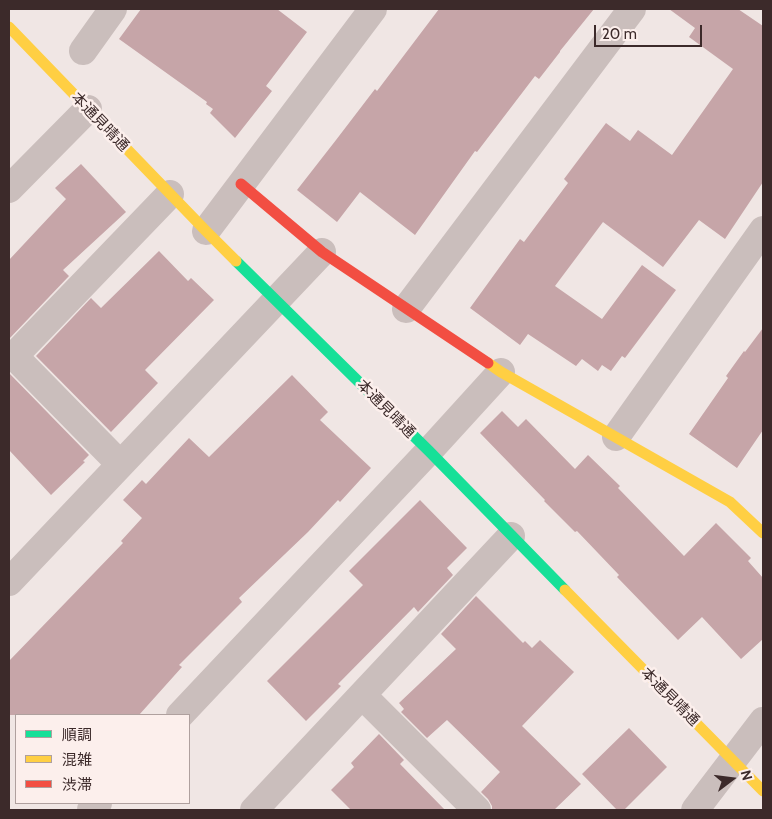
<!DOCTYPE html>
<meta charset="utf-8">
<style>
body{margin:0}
#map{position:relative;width:772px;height:819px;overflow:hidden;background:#f0e6e4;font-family:Cabin,"Noto Sans JP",sans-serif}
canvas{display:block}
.frame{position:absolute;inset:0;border:10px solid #3c2a2a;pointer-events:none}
.legend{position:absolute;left:15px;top:714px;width:175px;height:90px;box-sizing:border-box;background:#fcefec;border:1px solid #afa09e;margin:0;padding:6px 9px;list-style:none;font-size:15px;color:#3c2a2a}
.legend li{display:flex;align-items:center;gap:10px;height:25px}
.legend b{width:25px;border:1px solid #afa09e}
.north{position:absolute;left:707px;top:754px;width:50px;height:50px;-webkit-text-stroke:4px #fcefec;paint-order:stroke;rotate:75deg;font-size:14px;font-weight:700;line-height:20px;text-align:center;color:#3c2a2a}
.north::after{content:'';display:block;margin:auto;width:18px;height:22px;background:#3c2a2a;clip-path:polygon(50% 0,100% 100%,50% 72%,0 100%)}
.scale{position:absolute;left:594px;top:25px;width:108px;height:22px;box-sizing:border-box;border:2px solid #3c2a2a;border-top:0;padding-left:6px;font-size:15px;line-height:18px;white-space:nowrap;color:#3c2a2a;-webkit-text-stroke:4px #fcefec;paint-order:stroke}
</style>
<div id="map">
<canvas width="772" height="819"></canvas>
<div class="frame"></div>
<ul class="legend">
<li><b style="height:6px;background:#16e098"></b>順調</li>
<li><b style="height:6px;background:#ffcf43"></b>混雑</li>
<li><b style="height:6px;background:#f24e42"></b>渋滞</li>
</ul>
<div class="north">N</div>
<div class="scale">20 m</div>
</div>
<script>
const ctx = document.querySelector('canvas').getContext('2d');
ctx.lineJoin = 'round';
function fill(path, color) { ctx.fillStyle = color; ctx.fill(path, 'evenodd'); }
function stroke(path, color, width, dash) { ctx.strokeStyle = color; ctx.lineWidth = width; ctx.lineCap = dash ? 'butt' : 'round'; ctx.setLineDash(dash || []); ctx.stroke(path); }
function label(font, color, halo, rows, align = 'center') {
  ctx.font = font + ' Cabin,"Noto Sans JP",sans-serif'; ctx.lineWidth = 5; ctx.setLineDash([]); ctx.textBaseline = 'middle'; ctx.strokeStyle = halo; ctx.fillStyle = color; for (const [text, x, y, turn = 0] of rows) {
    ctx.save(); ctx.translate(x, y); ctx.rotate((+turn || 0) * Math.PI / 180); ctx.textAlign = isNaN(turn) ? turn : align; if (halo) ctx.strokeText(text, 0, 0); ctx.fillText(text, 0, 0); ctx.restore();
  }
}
const building = new Path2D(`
 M141 9H277L307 32 266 86 272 91 235 138 210 113 213 109 206 104 207 102 119 39Z
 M439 9H594L560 51V52L539 79 535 76 477 152 475 151 415 235 360 192 337 222 297 190 336 140 375 89 377 91Z
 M669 9H738L763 26V182L725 239 699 220 663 267 603 222 555 286 602 319 642 265 676 290 625 358 622 356 611 371 602 365 598 371 582 359 576 366 528 334 520 345 470 308 520 239 524 242 568 183 564 179 606 123 630 141 638 130 672 155 733 69 689 37 695 28Z
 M81 164 126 212 63 270 69 276 9 339V260L66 199 55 188Z
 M159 251 188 281 191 278 214 300 145 370 158 383 111 432 36 356 91 298 101 308Z
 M763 328V430L737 468 689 434 728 378 726 376 744 351 745 352Z
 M9 373 89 455 83 461 85 462 51 495 9 450Z
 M292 375 328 412 320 420 371 468 340 502 338 500 308 532 239 598 242 602 179 665 182 667 139 715H9V661L123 543 121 541 142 518 123 500 142 480 146 484 189 438 209 457Z
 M502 411 518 427 526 419 575 469 588 455 620 486 618 488 684 556 716 523 751 558 748 561 763 578V639L741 659 702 617 678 640 617 577 619 575 577 531 575 532 544 501 545 500 480 433Z
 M420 500 467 548 447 568 453 575 418 612 414 607 338 684 341 686 306 721 267 681 363 585 349 571Z
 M476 596 523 643 525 641 532 648 540 640 574 672 522 726 581 784 554 810H492V806L488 799 481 792 500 772 447 720 427 738 401 712 404 709 399 703 456 649 441 634Z
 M629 728 667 767 624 810H617L582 774Z
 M379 734 404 760 400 764 445 810H351L331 790 354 767 351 763Z`);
const street = new Path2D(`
 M83 51 113 9
 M9 189 88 109
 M206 231 373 9
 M406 309 632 9
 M616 437 763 230
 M120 464 14 356 170 194
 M9 582 322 252
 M362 695 477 810
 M180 715 429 451 501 372
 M91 810 98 803
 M254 810 511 536
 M695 810 763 721`);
const fast = new Path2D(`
 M236 261 429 451 565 590`);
const slow = new Path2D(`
 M9 27 206 231 236 261
 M488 363 501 372 730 502 763 533
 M565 590 763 791`);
const jam = new Path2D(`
 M241 184 322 252 488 363`);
const streetNames = [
 ["本通見晴通",100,122,46],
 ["本通見晴通",386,409,45],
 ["本通見晴通",670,697,45]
];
fill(building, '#c6a5a8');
stroke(street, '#cabebc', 28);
stroke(fast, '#16e098', 11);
stroke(slow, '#ffcf43', 11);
stroke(jam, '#f24e42', 11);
label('15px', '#3c2a2a', '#fcefec', streetNames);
</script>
